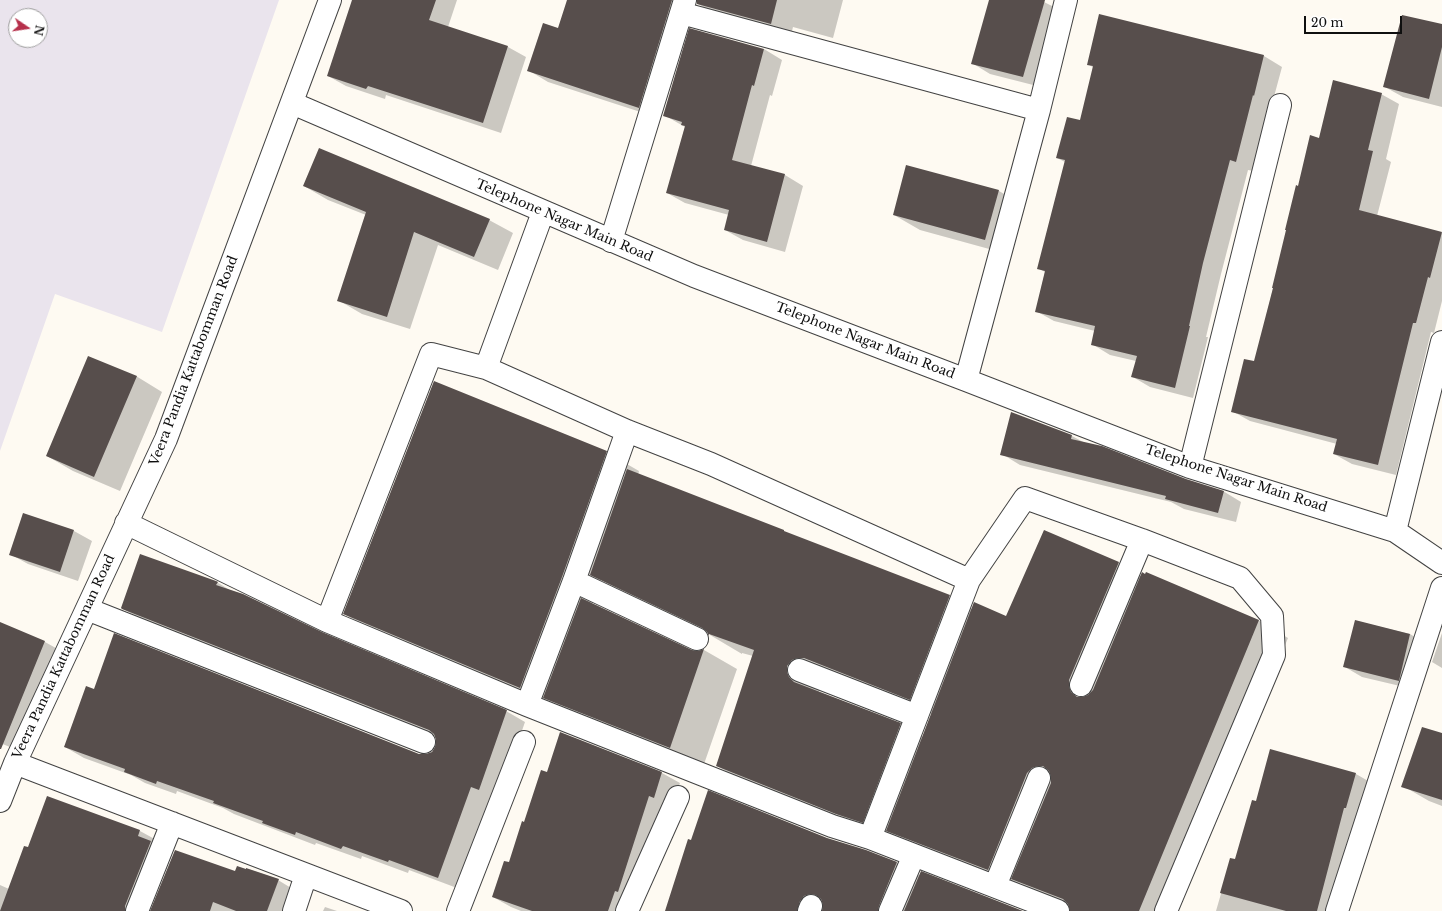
<!DOCTYPE html>
<style>
body{margin:0}
#map{position:relative;width:1442px;height:911px;overflow:hidden;background:#fefaf2;font-family:"Libre Baskerville",serif}
canvas{display:block}
.north{position:absolute;left:8px;top:8px;width:40px;height:40px;box-sizing:border-box;background:#fff;border:1px solid #9f9f9f;border-radius:50%;rotate:103deg;font-size:11px;font-weight:700;line-height:16px;text-align:center;color:#0f0f0f}
.north::after{content:'';display:block;margin:auto;width:14px;height:18px;background:#b6304b;clip-path:polygon(50% 0,100% 100%,50% 72%,0 100%)}
.scale{position:absolute;left:1304px;top:16px;width:98px;height:18px;box-sizing:border-box;border:2px solid #0f0f0f;border-top:0;padding-left:5px;font-size:12px;line-height:14px;white-space:nowrap;color:#0f0f0f;-webkit-text-stroke:3px #fff;paint-order:stroke}
</style>
<div id="map">
<canvas width="1442" height="911"></canvas>
<div class="north">N</div>
<div class="scale">20 m</div>
</div>
<script>
const ctx = document.querySelector('canvas').getContext('2d');
ctx.lineJoin = 'round';
function fill(path, color) { ctx.fillStyle = color; ctx.fill(path, 'evenodd'); }
function stroke(path, color, width, dash) { ctx.strokeStyle = color; ctx.lineWidth = width; ctx.lineCap = dash ? 'butt' : 'round'; ctx.setLineDash(dash || []); ctx.stroke(path); }
function label(font, color, halo, rows, align = 'center') {
  ctx.font = font + ' "Libre Baskerville",serif'; ctx.lineWidth = 4; ctx.setLineDash([]); ctx.textBaseline = 'middle'; ctx.strokeStyle = halo; ctx.fillStyle = color; for (const [text, x, y, turn = 0] of rows) {
    ctx.save(); ctx.translate(x, y); ctx.rotate((+turn || 0) * Math.PI / 180); ctx.textAlign = isNaN(turn) ? turn : align; if (halo) ctx.strokeText(text, 0, 0); ctx.fillText(text, 0, 0); ctx.restore();
  }
}
const industrial = new Path2D(`
 M0 0H279L162 332 55 294 0 451ZM16 16H40V40H16Z`);
const shadow = new Path2D(`
 M353 0H457L448 27 508 47 526 57 501 133 386 95 385 99 346 86 328 76Z
 M568 0H698L693 8 659 118 548 82 528 70 558 29Z
 M698 0H843L833 38 793 27 791 35 718 15 698 4Z
 M990 0H1040L1062 11 1041 87 990 74 972 63Z
 M1100 16 1264 56 1282 67 1254 171 1248 170 1221 274 1206 337H1208L1193 398 1150 387 1133 377 1136 361 1110 355 1092 344 1095 331 1054 321 1036 311 1045 272 1038 268 1065 162 1057 158 1080 122 1094 68 1088 64Z
 M1442 25V107L1403 97 1385 87Z
 M764 49 782 60 772 96 770 95 751 166 785 175 803 186 785 252 743 240 725 230 729 215 685 203 667 193 685 127 664 115Z
 M1381 94 1399 104 1386 159 1391 162 1377 216 1442 233V301L1434 333 1431 332 1396 475 1352 464 1334 454 1337 444 1250 421 1232 411 1255 362 1298 187 1320 139Z
 M304 186 489 220 513 233 498 270 438 245 410 329 362 314 338 300 366 215 328 200Z
 M999 191 1025 206 1011 255 920 230 894 215Z
 M136 376 162 392 120 491 73 471 47 456Z
 M1072 436 1085 443 1185 480 1223 491 1241 502 1236 522 1184 509 1171 502 1020 465 1002 454Z
 M606 452 639 471 638 475 949 596 972 609 1007 618 1044 531 1119 563 1141 576 1258 620 1288 638 1176 911H1071V907L1042 896 1020 883 1018 887 917 848 897 836 896 841 750 785 717 766 753 656 742 653V654L710 635 709 633 624 593 601 580 592 604 691 651 698 652 704 650 737 669 703 767 577 716 554 703 553 707 377 633 344 614ZM838 677 932 714 923 737 900 724 819 692 820 685Z
 M74 531 92 541 78 581 28 564 10 554Z
 M215 581 233 592 321 633 506 711 525 722 498 800 490 797 457 888 409 870 408 873 362 856 361 859 316 843 315 845 234 814 223 808 177 791 176 794 145 783 131 775 84 758 65 747 426 755 432 753 436 747 437 740 436 736 143 620 123 609Z
 M1356 621 1410 634 1428 645 1417 690 1362 677 1345 667Z
 M0 623 45 642 63 652 25 753 0 743Z
 M1442 633V668L1432 662Z
 M561 733 662 773 680 783 633 911H521L511 907 493 897 509 864 525 823 547 773Z
 M1442 734V806L1429 801 1403 786Z
 M1356 774 1377 786 1341 911H1216L1231 859 1235 860 1256 803Z
 M140 831 160 842 148 911H0V885L9 889 29 849Z
 M827 839 866 851 897 863 920 876 1021 911H666ZM806 890 823 900V902L805 892Z
 M235 873 278 880 296 891 289 911H152Z
 M325 907 337 911H323Z`);
const building = new Path2D(`
 M352 0H436L429 20 508 46 483 123 368 86 366 89 327 76Z
 M567 0H672L639 108 527 71 543 23 558 28Z
 M697 0H777L771 24 697 4Z
 M989 0H1045L1023 77 971 64Z
 M1099 14 1264 55 1254 96 1253 95 1236 162 1230 160 1203 263 1189 326H1190L1175 388 1131 377 1137 356 1091 345 1095 326 1035 312 1045 271 1037 269 1065 160 1056 158 1067 117 1080 120 1093 66 1087 65Z
 M1402 15 1442 24V47L1429 99 1383 87Z
 M689 28 764 49 754 86 752 85 732 160 785 174 767 242 724 230 729 210 666 193 685 126 681 125 682 122 663 116Z
 M1333 80 1382 93 1368 150 1373 151 1359 210 1442 232 1430 278 1428 277 1416 323H1413L1378 465 1333 454 1337 439 1231 412 1244 359 1254 361 1273 288H1272L1286 230H1285L1296 185 1298 186 1310 135 1319 138Z
 M319 148 490 219 474 257 414 232 387 317 337 301 366 212 303 186Z
 M906 165 999 190 985 240 893 215Z
 M88 356 137 376 94 477 46 456Z
 M434 381 607 451 562 577 520 688 343 614Z
 M1011 412 1072 435 1071 439 1102 446 1186 479 1224 491 1218 513 1165 499 1166 496 1000 455Z
 M627 469 784 530V531L950 595 910 700 804 658H798L792 660 787 666V672L789 677 794 682 901 723 863 823 836 814 716 766 754 650 709 634V636L707 632 702 628 590 575Z
 M23 513 74 530 60 572 9 555Z
 M1044 530 1119 562 1069 680V686L1071 692 1077 697H1082L1088 695 1093 690 1142 572 1145 574 1146 572 1259 620 1139 911H1070L1068 904 1063 899 1011 879 1051 783V777L1049 771 1043 766H1038L1032 768 1027 773 988 870 886 831 974 602 1006 616Z
 M140 554 216 581 218 582 216 585 243 594 322 632 507 710 479 790 471 787 438 878 389 860 388 862 343 846 341 849 296 832 295 835 262 823 263 821 213 803 214 801 157 781 156 784 124 772 125 769 64 747 86 686 94 689 114 633 419 754H426L432 752 435 747 436 740 434 734 429 730 122 609 121 608Z
 M581 598 692 650 698 651 704 649 670 748 543 698Z
 M1355 620 1410 634 1399 681 1343 667Z
 M0 622 45 641 1 749H0Z
 M1422 727 1442 733V800L1401 787Z
 M560 732 662 772 654 798 649 796 618 892 615 891 608 911H532L492 897 504 861 509 862 522 821 524 822 541 770 547 772Z
 M1270 749 1356 773 1346 808H1344L1317 911H1286L1220 893 1230 858 1235 859 1252 800 1256 801Z
 M708 790 827 838 866 850 897 862 879 906 878 911H822L823 905 821 899 816 895 810 894 804 896 800 901 797 911H665L688 839 691 840Z
 M47 796 140 830 138 836 151 841 125 906V911H0L24 846 28 847Z
 M175 850 235 871 237 866 246 869V868L279 879 267 911H236L213 902 210 911H150Z
 M921 871 1023 911H904Z`);
const minor = new Path2D(`
 M681 13 1039 110
 M292 103 694 276 966 380 1190 467 1395 531 1442 563
 M611 241 685 0
 M486 368 543 212
 M966 380 1039 110 1066 0
 M1190 467 1280 105
 M126 523 327 621
 M1395 531 1442 342
 M574 581 697 639
 M87 609 424 742
 M799 670 917 716
 M1081 685 1142 540
 M527 705 574 581 627 431
 M15 763 401 911
 M0 801 15 763 166 439 330 0
 M870 838 969 580
 M995 886 1039 778
 M137 911 172 823
 M294 911 306 875
 M458 911 524 742
 M627 911 678 797
 M809 911 811 906
 M890 911 914 855
 M1058 911 870 838 832 826 527 705 327 621 431 354 486 368 627 431 711 464 969 580 1025 498 1142 540 1240 578 1272 616 1274 655 1166 911
 M1337 911 1442 588`);
const streetNames = [
 ["Telephone Nagar Main Road",564,221,23],
 ["Telephone Nagar Main Road",865,341,21],
 ["Veera Pandia Kattabomman Road",194,361,-69],
 ["Telephone Nagar Main Road",1236,479,18],
 ["Veera Pandia Kattabomman Road",64,657,-65]
];
fill(industrial, '#eae4ed');
fill(shadow, '#0003');
fill(building, '#574e4c');
stroke(minor, '#424242', 24);
stroke(minor, '#fff', 22);
label('13px', '#0f0f0f', '#fff', streetNames);
</script>
